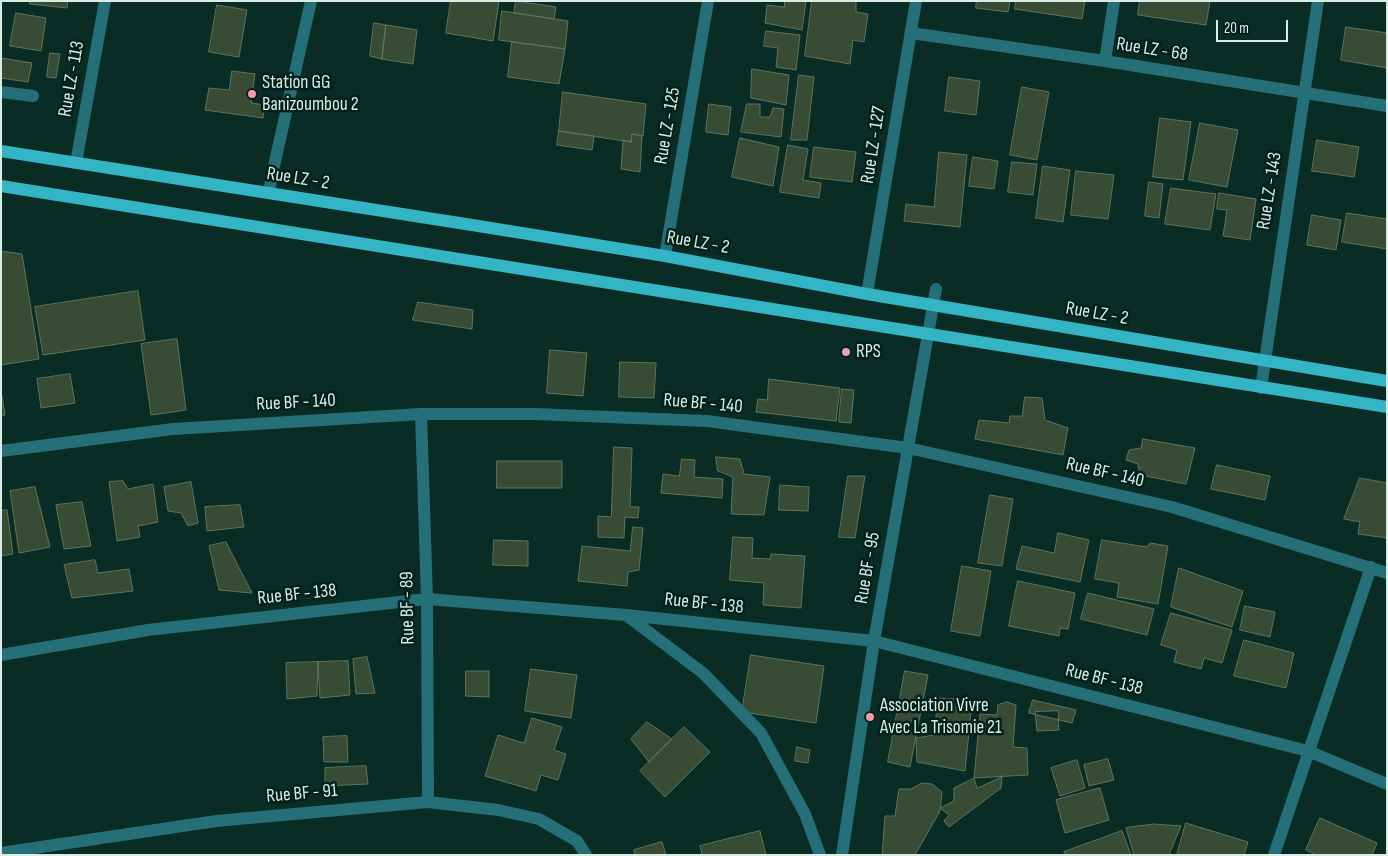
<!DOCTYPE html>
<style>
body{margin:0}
#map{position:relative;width:1388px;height:856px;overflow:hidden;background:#092c24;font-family:"Sofia Sans Condensed",sans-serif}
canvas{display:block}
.frame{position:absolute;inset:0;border:2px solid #d9ece5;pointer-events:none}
.scale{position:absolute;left:1216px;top:20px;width:72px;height:22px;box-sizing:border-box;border:2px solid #d9ece5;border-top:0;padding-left:6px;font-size:15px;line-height:18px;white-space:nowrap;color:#d9ece5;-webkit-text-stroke:4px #00221a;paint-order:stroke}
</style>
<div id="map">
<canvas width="1388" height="856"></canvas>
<div class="frame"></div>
<div class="scale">20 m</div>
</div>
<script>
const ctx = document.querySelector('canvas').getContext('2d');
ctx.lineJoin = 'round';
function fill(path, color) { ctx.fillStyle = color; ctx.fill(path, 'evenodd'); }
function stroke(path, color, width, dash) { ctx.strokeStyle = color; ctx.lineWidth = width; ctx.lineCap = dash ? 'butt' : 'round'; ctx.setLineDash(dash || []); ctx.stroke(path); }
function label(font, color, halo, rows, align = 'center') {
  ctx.font = font + ' "Sofia Sans Condensed",sans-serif'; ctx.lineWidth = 5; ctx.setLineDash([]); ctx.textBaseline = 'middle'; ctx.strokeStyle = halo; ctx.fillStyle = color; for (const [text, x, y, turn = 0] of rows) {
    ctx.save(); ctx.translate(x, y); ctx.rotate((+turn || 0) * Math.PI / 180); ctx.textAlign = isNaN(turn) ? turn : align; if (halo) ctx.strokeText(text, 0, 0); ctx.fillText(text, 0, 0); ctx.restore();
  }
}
const building = new Path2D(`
 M30 1H68L67 8 30 4Z
 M451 1H499L493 41 446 33Z
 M516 1 556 7 554 19 514 13Z
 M785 1H806L802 30 765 23 767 5 784 7Z
 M812 1H856V12L868 14 864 42 853 40 850 64 805 56Z
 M977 1H1010L1008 12 976 8Z
 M1016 1H1085L1082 19 1015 9Z
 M1140 1H1210L1206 25 1138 15Z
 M217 5 247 10 239 57 209 52Z
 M502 11 568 21 565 49 499 40Z
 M16 13 46 18 41 51 10 46Z
 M374 23 386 25 382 59 370 56Z
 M386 25 417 30 413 64 382 59Z
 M1346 27 1387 33V68L1341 60Z
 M766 31 800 35 796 70 776 67 778 48 764 46Z
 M512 42 565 49 559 84 508 77Z
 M50 53 60 54 56 78 47 77Z
 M1 58 32 63 28 82 1 78Z
 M752 69 789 75 786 105 751 98Z
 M232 71 255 74 251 103 265 105 263 118 205 110 209 88 229 90Z
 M799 75 814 77 807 140H791Z
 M949 77 980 81 976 115 945 111Z
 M1022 87 1049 92 1037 160 1010 155Z
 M563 92 646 104 643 136 632 134 631 142 559 131Z
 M709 104 731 107 728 135 706 132Z
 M747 104H760V117H770L773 108 784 109 781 137 741 132Z
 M1160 118 1191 122 1183 180 1153 177Z
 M1200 123 1238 130 1227 187 1189 180Z
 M559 131 594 136 592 150 557 145Z
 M632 134 642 136 640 172 621 169 623 140 631 142Z
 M740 138 779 147 773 186 732 177Z
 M1317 140 1359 147 1354 177 1312 171Z
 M788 145 808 149 803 180 821 183 819 198 780 192Z
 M814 147 856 152 852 182 810 177Z
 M939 152 967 155 960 227 904 221 906 204 934 207Z
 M973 157 998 161 994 189 969 186Z
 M1012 162 1037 164 1033 195 1008 192Z
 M1043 166 1070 170 1063 222 1036 218Z
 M1076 171 1114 175 1108 219 1071 215Z
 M1149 182 1163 184 1159 218 1145 216Z
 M1171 188 1216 194 1210 230 1165 224Z
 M1219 193 1256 199 1250 240 1223 236 1227 210 1217 209Z
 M1347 213 1387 219V249L1342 242Z
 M1312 215 1341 220 1336 250 1307 245Z
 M1 251 22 254 39 359 1 365Z
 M138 291 145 340 43 355 35 307Z
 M418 302 473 310 472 329 413 320Z
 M177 339 186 410 151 415 141 344Z
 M550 350 587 353 583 396 547 393Z
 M620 362 656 363 654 398 619 397Z
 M70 374 75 403 41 408 37 379Z
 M769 379 840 388 836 421 756 412 758 399 767 400Z
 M842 389 854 390 851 423 839 422Z
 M1 390 5 415 1 416Z
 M1025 397 1042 398 1045 420 1068 428 1063 455 975 439 979 420 1009 423 1010 416H1022Z
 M1143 439 1195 448 1186 484 1140 475 1138 464 1126 460 1129 450 1141 448Z
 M614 447 632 448 630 507H639L638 518 625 517 624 538 598 537V516L611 517Z
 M716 457 740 459 744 474 770 477 764 515 731 514 733 477 718 471Z
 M682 459 695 460 694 477 723 479 722 498 661 493 663 474 679 476Z
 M497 461H562V488H497Z
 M1217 465 1270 476 1265 500 1211 489Z
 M848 476H865L855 538 839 537Z
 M1360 478 1387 483V538L1358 534 1360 522 1344 519Z
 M123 481 128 489 153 484 158 522 138 526 140 537 117 541 109 482Z
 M191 482 198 523 188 526 181 513 168 511 164 487Z
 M780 485 809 487 808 511 779 510Z
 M35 487 50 547 19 553 10 491Z
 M990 495 1013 499 1002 566 978 563Z
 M82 502 91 546 64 549 56 505Z
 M240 505 244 527 207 531 205 507Z
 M7 510 13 554 1 556V511Z
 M633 527 643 528 639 570 628 572 627 586 578 581 582 546 630 551Z
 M1058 533 1089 540 1080 582 1016 569 1022 546 1054 553Z
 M733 537 753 538 752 558 770 559 771 554 805 556 801 608 763 605 764 583 730 580Z
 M494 540 528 541V566L493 565Z
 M1102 540 1147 547 1150 543 1168 546 1158 604 1117 597 1119 583 1095 579Z
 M226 542 252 593 219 590 209 546Z
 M95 560 98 573 129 569 133 591 72 598 64 565Z
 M962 566 991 571 980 636 951 631Z
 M1179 568 1243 591 1232 627 1171 607Z
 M1018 581 1075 593 1068 629 1060 628 1059 636 1009 626Z
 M1088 593 1154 609 1147 635 1081 619Z
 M1245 606 1275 612 1270 637 1240 630Z
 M1171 613 1232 630 1222 663 1204 658 1201 669 1174 662 1177 650 1161 645Z
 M1244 640 1294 653 1286 688 1234 676Z
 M751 655 824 666 816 723 742 712Z
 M367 657 375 693 356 694 353 659Z
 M348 661 350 695 320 698 318 662Z
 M318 662 317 696 287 699 286 663Z
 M531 669 577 675 571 718 525 711Z
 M466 671H489V697L466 696Z
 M905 671 928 675 910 767 888 762Z
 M938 698 958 699 957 711 971 712 965 771 917 762 916 738 934 735Z
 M1033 700 1076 710 1072 723 1029 713Z
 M1007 702 1016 705 1013 747 1027 748 1028 775 974 778 980 714 997 715 998 705Z
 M1058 711 1059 730 1037 731 1035 712Z
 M532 718 562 727 554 750 566 754 558 780 541 775 536 791 485 776 498 735 524 743Z
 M647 722 672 739 649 762 631 739Z
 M684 727 710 752 665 797 640 771Z
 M347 736 348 762H324L323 737Z
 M797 747 810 750 808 763 795 761Z
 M1108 759 1114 780 1089 786 1084 765Z
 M1077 760 1085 788 1060 796 1051 768Z
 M366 766 368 784 325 786V768Z
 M1002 777 1001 788 949 827 944 821 949 815 940 808 954 801V788L974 778 977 788Z
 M922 783 932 784 942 792 940 811 915 855H882L885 816H895L899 789H911Z
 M1100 788 1109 820 1065 833 1056 800Z
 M1320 818 1377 843 1372 855H1316L1306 850Z
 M1186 823 1248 842 1244 855H1177Z
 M1154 824 1181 826 1169 855H1134L1126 828Z
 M760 831 766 855H702L700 846Z
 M1122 831 1131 855H1065L1064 852Z
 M662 842 666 855H635L634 850Z`);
const minor = new Path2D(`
 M911 33 1105 61 1387 106
 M1105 61 1114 1
 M1 92 33 96
 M76 163 105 1
 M269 193 272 175 311 1
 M665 256 708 1
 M867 294 916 1
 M1261 388 1318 1
 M421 414 427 599 428 802
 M1 451 173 429 421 414H535L707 421 908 448 1172 507 1387 573
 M626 615 703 673 761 733 805 814 820 855
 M1 655 148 630 427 599 626 615 874 641 1308 751 1387 784
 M1 853 216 821 428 802 498 810 539 819 577 841 586 855
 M842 855 874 641 936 289
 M1274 855 1371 567`);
const major = new Path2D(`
 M1 151 472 225 665 256 867 294 1387 381
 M1 186 1387 407`);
const markers = [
 [252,94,5,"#f39aab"],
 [846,352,5,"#f39aab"],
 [870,717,5,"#f39aab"]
];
const streetNames = [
 ["Rue LZ - 68",1152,50,9],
 ["Rue LZ - 113",72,79,-80],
 ["Rue LZ - 125",668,126,-80],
 ["Rue LZ - 127",874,145,-81],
 ["Rue LZ - 2",298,179,9],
 ["Rue LZ - 143",1270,191,-81],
 ["Rue LZ - 2",698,243,10],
 ["Rue LZ - 2",1097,314,10],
 ["Rue BF - 140",296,403,-3],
 ["Rue BF - 140",703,404,5],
 ["Rue BF - 140",1105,473,13],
 ["Rue BF - 95",868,568,-80],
 ["Rue BF - 138",297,595,-6],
 ["Rue BF - 138",704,604,6],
 ["Rue BF - 89",408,608,-91],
 ["Rue BF - 138",1104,680,14],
 ["Rue BF - 91",302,794,-5]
];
const poiNames = [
 ["Station GG",262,83],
 ["Banizoumbou 2",262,105],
 ["RPS",856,352],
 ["Association Vivre",880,706],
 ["Avec La Trisomie 21",880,728]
];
fill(building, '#384b35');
stroke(building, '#60745c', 1);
stroke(minor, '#256f79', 12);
stroke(major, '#34b5c5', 12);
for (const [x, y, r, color] of markers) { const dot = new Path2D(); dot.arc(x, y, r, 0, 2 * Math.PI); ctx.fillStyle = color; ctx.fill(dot); stroke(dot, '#00221a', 2); }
label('19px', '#d9ece5', '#00221a', streetNames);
label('19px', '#d9ece5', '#00221a', poiNames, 'left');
</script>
